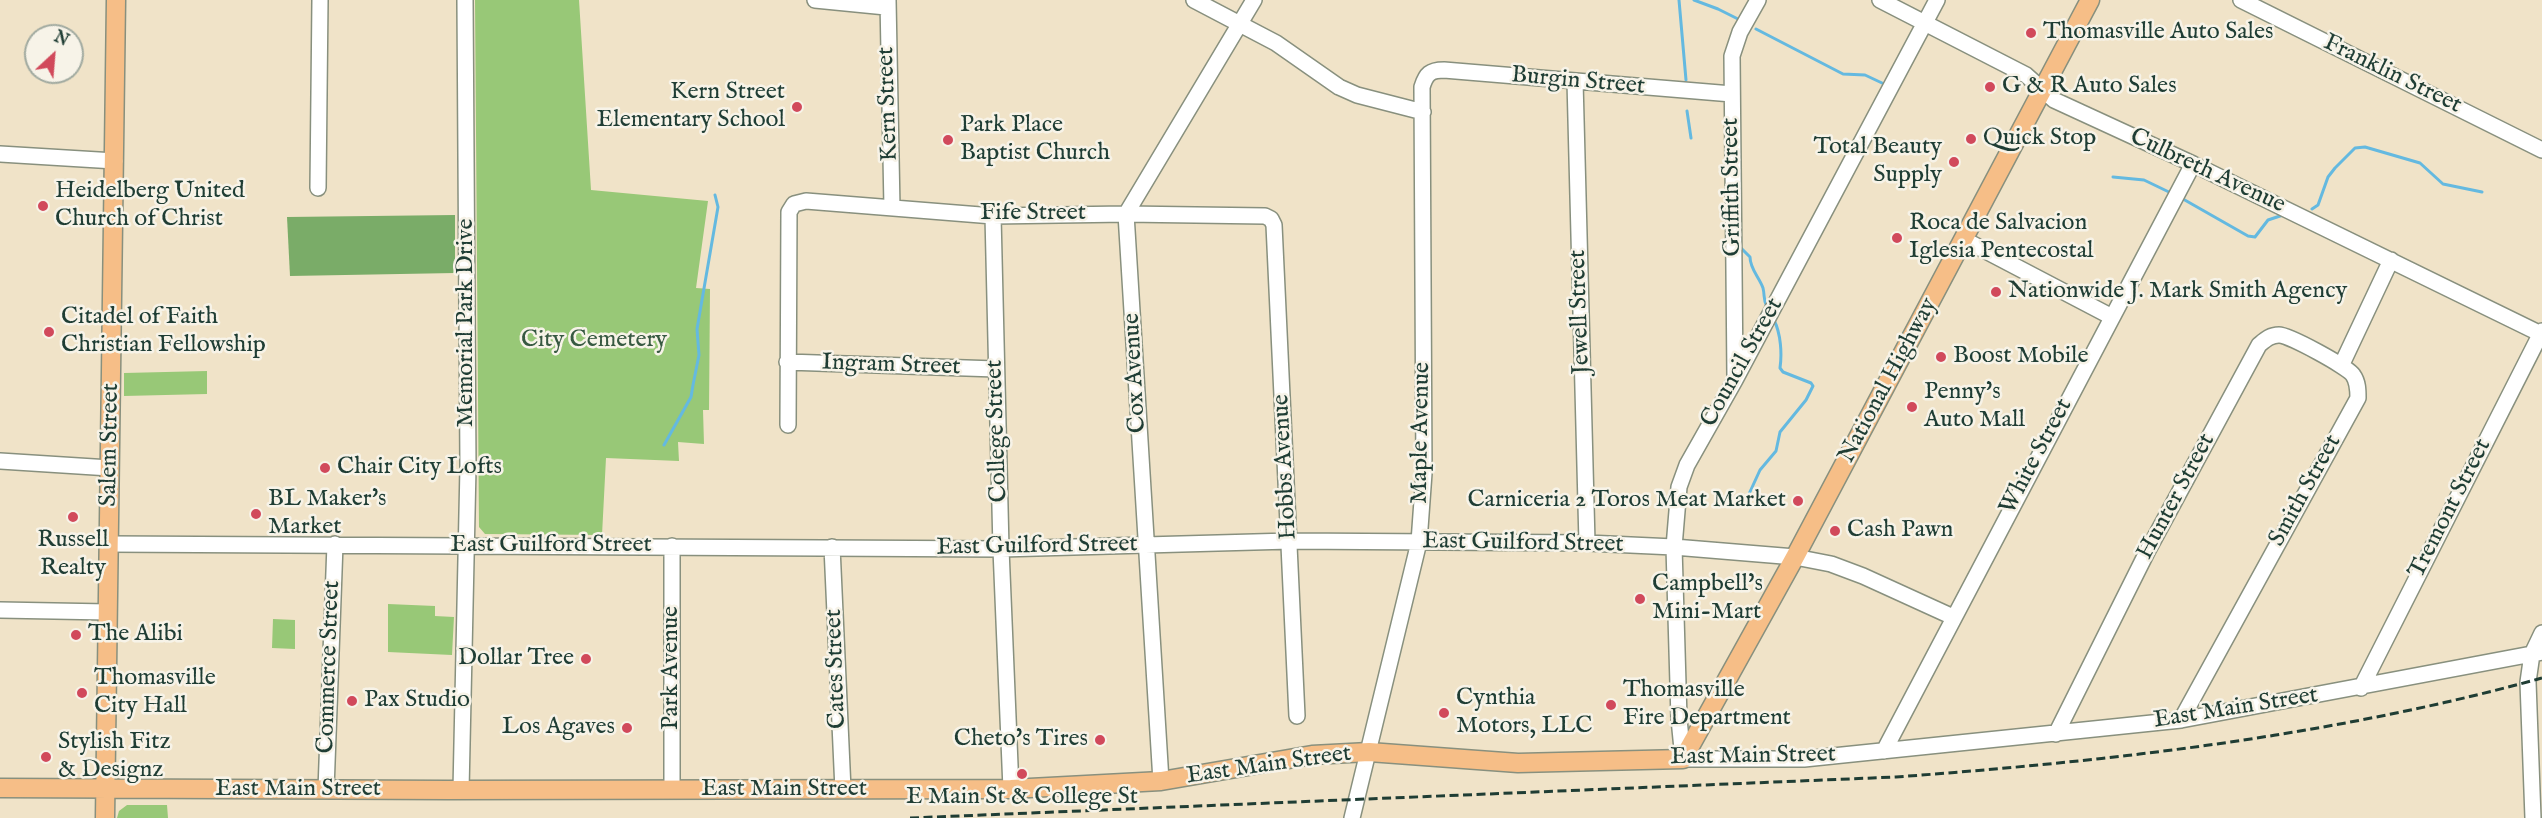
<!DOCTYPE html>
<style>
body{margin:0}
#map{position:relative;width:2542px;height:818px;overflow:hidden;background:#f0e3c8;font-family:"IM FELL English",serif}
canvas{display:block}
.north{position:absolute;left:24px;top:24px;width:60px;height:60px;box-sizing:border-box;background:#f7f3e8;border:2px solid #a1aaa0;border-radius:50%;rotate:26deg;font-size:16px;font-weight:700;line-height:24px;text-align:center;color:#1f3d34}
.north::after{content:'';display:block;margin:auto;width:21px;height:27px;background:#d1495b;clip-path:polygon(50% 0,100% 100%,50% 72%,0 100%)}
</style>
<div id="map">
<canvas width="2542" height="818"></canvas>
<div class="north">N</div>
</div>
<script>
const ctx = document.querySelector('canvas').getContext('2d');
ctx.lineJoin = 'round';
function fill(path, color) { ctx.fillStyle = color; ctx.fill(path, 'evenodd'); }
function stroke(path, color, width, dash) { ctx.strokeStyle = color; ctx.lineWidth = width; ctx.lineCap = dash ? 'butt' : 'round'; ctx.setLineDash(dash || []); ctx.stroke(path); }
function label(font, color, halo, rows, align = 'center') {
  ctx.font = font + ' "IM FELL English",serif'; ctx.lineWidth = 5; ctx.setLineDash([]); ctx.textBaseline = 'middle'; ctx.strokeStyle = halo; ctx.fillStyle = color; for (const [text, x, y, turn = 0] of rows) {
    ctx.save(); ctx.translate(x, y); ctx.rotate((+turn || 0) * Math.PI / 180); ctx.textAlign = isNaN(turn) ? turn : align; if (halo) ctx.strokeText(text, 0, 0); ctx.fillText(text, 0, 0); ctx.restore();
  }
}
const green = new Path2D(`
 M475 0H579L591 190 708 201 696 288 710 289 709 410H703L704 444 678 442 679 461 606 458 602 535 485 534 479 527Z
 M207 371V394L124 396V373Z
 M388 604 435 606V616L454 617 452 655 388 652Z
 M273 619 295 620V649L272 648Z
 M127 805H167L168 818H117L119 811Z`);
const forest = new Path2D(`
 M455 215V273L290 276 287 217Z`);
const stream = new Path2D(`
 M1679 0 1686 80
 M1694 0 1718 9 1738 19
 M1756 29 1843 74 1865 75 1882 83
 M1687 111 1691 138
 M2113 177 2144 180 2171 193
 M2183 199 2248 236 2255 237 2268 220 2283 215
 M2312 209 2318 205 2328 177 2335 168 2355 148 2365 147 2420 163 2443 184 2482 192
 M1741 248 1750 257C1750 269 1759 277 1763 288 1765 296 1763 300 1767 307
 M664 445 691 397 693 385 699 355 697 329 718 207 715 195
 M1749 494 1760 470 1776 451 1780 432 1806 400 1813 386 1811 383 1783 372 1780 368C1782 354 1781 334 1774 320`);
const minor = new Path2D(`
 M815 0 886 7
 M888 0 892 208
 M1194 0 1276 43 1339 87 1357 95 1423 112
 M1880 0 2026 75 2054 100 2193 164 2541 334
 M1937 0 1735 380 1687 465 1679 487 1674 547 1679 719 1683 759H1804L2181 720 2542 652
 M2241 0 2542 150
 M1575 81 1587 543
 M0 154 115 161
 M318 188 320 0
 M993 216 1001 549 1011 789
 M1965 240 2112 317
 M787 362 996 369
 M2342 364 2391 260
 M1735 378 1732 56 1740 32 1758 0
 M788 425 789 212 794 204 806 201 993 216 1126 214 1265 216 1271 219 1274 225 1297 716
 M0 461 110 468
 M109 544 1001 549 1290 541 1587 543 1674 547 1795 557 1831 564 1863 576 1953 617
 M832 547 843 790
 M0 610 108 612
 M2361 688 2542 331
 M2056 734 2147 552 2259 345C2265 340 2270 335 2279 335 2289 335 2348 367 2353 375 2358 382 2358 390 2358 398L2181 720
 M1884 751 2193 164
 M1161 781 1126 214 1254 0
 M672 789V546
 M326 790 335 544
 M461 790 468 467 465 0
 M1352 818 1419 542 1424 473 1422 87C1426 74 1430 70 1444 70L1732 94
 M2533 818 2528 682 2532 654 2542 633`);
const major = new Path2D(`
 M0 788 448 790 1011 789 1161 781 1312 755 1369 752 1518 763 1683 759 1795 557 2090 0
 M105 818 116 0`);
const rail = new Path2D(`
 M910 818 1896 777C2113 761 2332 736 2542 678`);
const markers = [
 [2031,33,6,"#d1495b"],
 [1990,87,6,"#d1495b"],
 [797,107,6,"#d1495b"],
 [1971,139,6,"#d1495b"],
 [948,140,6,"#d1495b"],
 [1954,162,6,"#d1495b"],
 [43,206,6,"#d1495b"],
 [1897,238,6,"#d1495b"],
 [1996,292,6,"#d1495b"],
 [49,332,6,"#d1495b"],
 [1941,357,6,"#d1495b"],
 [1912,407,6,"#d1495b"],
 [325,468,6,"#d1495b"],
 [1798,501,6,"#d1495b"],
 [256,514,6,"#d1495b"],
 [73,517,6,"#d1495b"],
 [1835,531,6,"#d1495b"],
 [1640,599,6,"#d1495b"],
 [76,635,6,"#d1495b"],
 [586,659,6,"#d1495b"],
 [82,693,6,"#d1495b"],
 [352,701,6,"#d1495b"],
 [1611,705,6,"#d1495b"],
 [1444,713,6,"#d1495b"],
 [627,728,6,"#d1495b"],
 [1100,740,6,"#d1495b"],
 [46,757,6,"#d1495b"],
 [1022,774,6,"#d1495b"]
];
const poiNames = [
 ["Thomasville Auto Sales",2043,33],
 ["G & R Auto Sales",2002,87],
 ["Kern Street",785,93,"right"],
 ["Elementary School",785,121,"right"],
 ["Park Place",960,126],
 ["Baptist Church",960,154],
 ["Quick Stop",1983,139],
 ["Total Beauty",1942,148,"right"],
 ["Supply",1942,176,"right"],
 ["Heidelberg United",55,192],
 ["Church of Christ",55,220],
 ["Roca de Salvacion",1909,224],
 ["Iglesia Pentecostal",1909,252],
 ["Nationwide J. Mark Smith Agency",2008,292],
 ["Citadel of Faith",61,318],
 ["Christian Fellowship",61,346],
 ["Boost Mobile",1953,357],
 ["Penny's",1924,393],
 ["Auto Mall",1924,421],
 ["Chair City Lofts",337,468],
 ["BL Maker's",268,500],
 ["Market",268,528],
 ["Carniceria 2 Toros Meat Market",1786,501,"right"],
 ["Cash Pawn",1847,531],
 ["Russell",73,541,"center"],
 ["Realty",73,569,"center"],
 ["Campbell's",1652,585],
 ["Mini-Mart",1652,613],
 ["The Alibi",88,635],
 ["Dollar Tree",574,659,"right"],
 ["Thomasville",94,679],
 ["City Hall",94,707],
 ["Thomasville",1623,691],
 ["Fire Department",1623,719],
 ["Cynthia",1456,699],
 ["Motors, LLC",1456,727],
 ["Pax Studio",364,701],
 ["Los Agaves",615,728,"right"],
 ["Cheto's Tires",1088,740,"right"],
 ["Stylish Fitz",58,743],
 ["& Designz",58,771],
 ["E Main St & College St",1022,798,"center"]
];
const streetNames = [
 ["Franklin Street",2392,75,26],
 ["Burgin Street",1578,82,5],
 ["Kern Street",889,104,-92],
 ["Culbreth Avenue",2207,172,25],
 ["Griffith Street",1733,187,-91],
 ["Fife Street",1033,214],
 ["Jewell Street",1581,312,-92],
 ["Memorial Park Drive",467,323,-90],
 ["Council Street",1743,363,-61],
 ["Ingram Street",891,366,2],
 ["Cox Avenue",1136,373,-93],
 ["National Highway",1889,381,-62],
 ["College Street",998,431,-92],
 ["Maple Avenue",1422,433,-89],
 ["Salem Street",111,445,-89],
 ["White Street",2037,457,-62],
 ["Hobbs Avenue",1286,467,-93],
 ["Smith Street",2306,491,-61],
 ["Hunter Street",2177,497,-62],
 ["Tremont Street",2451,509,-63],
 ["East Guilford Street",1523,544,1],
 ["East Guilford Street",551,546],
 ["East Guilford Street",1037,547,-1],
 ["Commerce Street",330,667,-88],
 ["Park Avenue",672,668,-90],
 ["Cates Street",837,669,-92],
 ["East Main Street",2236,709,-9],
 ["East Main Street",1753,757,-1],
 ["East Main Street",1269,766,-8],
 ["East Main Street",298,790],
 ["East Main Street",784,790]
];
const parkNames = [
 ["City Cemetery",594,341]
];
fill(green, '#98c877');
fill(forest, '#7aac68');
stroke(stream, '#64b9e0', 3);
stroke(minor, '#88907e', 18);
stroke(major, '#88907e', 21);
stroke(minor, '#fff', 15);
stroke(major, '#f6be87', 18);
stroke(rail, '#1f3d34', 3, [9, 4.5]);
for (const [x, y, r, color] of markers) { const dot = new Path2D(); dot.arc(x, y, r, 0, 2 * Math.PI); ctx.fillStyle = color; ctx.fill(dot); stroke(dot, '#f7f3e8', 2); }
label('24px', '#1f3d34', '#f7f3e8', poiNames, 'left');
label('24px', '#1f3d34', '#f7f3e8', streetNames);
label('24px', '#375941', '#f7f3e8', parkNames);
</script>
